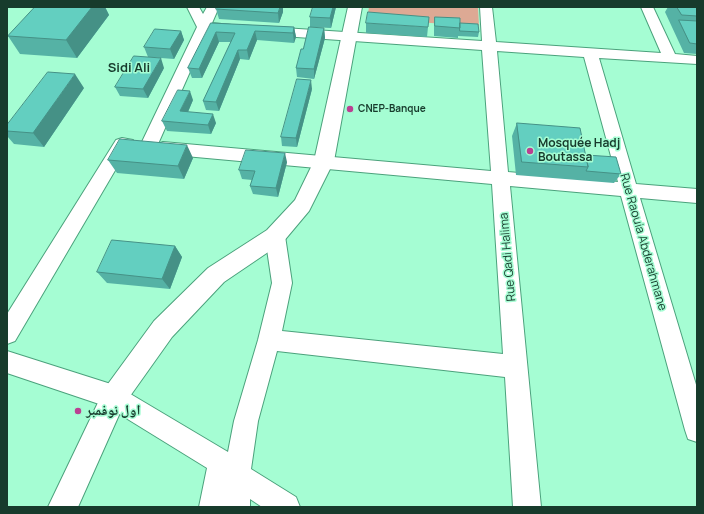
<!DOCTYPE html>
<meta charset="utf-8">
<style>
body{margin:0}
#map{position:relative;width:704px;height:514px;overflow:hidden;background:#a5fdd3;font-family:Manrope,sans-serif}
canvas{display:block}
.frame{position:absolute;inset:0;border:8px solid #173b2c;pointer-events:none}
</style>
<div id="map">
<canvas width="704" height="514"></canvas>
<div class="frame"></div>
</div>
<script>
const ctx = document.querySelector('canvas').getContext('2d');
ctx.lineJoin = 'round';
function fill(path, color) { ctx.fillStyle = color; ctx.fill(path, 'evenodd'); }
function stroke(path, color, width, dash) { ctx.strokeStyle = color; ctx.lineWidth = width; ctx.lineCap = dash ? 'butt' : 'round'; ctx.setLineDash(dash || []); ctx.stroke(path); }
function label(font, color, halo, rows, align = 'center') {
  ctx.font = font + ' Manrope,"Noto Naskh Arabic",sans-serif'; ctx.lineWidth = 3; ctx.setLineDash([]); ctx.textBaseline = 'middle'; ctx.strokeStyle = halo; ctx.fillStyle = color; for (const [text, x, y, turn = 0] of rows) {
    ctx.save(); ctx.translate(x, y); ctx.rotate((+turn || 0) * Math.PI / 180); ctx.textAlign = isNaN(turn) ? turn : align; if (halo) ctx.strokeText(text, 0, 0); ctx.fillText(text, 0, 0); ctx.restore();
  }
}
const green = new Path2D(`
 M369 7H478L479 26 367 19Z`);
const street = new Path2D(`
 M187 7H199L203 14 207 7H219L212 23 241 26 243 29 241 32 236 33 208 31 158 144 163 142 491 171 482 50 268 35 263 34 261 31 263 28 268 27 482 41 480 7H492L496 42 661 53 641 7H653L675 54 697 56V64L599 58 636 184 697 189V203L640 198 697 388V442L688 439 685 430 621 196 510 186 541 507H513L505 377 277 351 258 421 251 469 296 497 300 507H262L250 499V507H199L207 468 108 407 7 373V351L114 385 122 389 228 452 234 421 258 340 272 283 265 236 268 230 275 228 282 230 285 236 292 283 282 331 503 354 492 184 163 154 157 152 155 149 148 152 142 150 140 146 197 27ZM497 51 584 57 618 182 508 172Z
 M122 138 133 140 135 144 133 148 127 150 15 341 7 344V314L116 140Z`);
const primary = new Path2D(`
 M348 7H362L334 161 309 211 283 242 224 282 172 337 123 406 78 507H48L105 388 154 321 208 268 267 230 295 200 314 161Z`);
const wall = new Path2D(`
 M35 7H105L109 15 77 58 20 54 8 36Z
 M336 7 331 28 310 27V17Z
 M668 7H697V54L684 53 665 12Z
 M216 9 283 12 279 23 219 19Z
 M435 17 460 23 479 32 478 37 458 36V35V38L434 36V27Z
 M211 23 294 27 296 37 294 43 257 40 249 60 240 59 219 111 206 110 203 101 231 42H219L202 78H192L188 68Z
 M366 23 428 27 427 37 366 33Z
 M324 28 325 38 314 79 297 77 296 68 303 49Z
 M181 31 184 40 174 59 148 57 144 47Z
 M164 68 148 98 120 96 115 87Z
 M84 88 44 147 14 144 7 136V125Z
 M312 89 297 147 282 146 281 137Z
 M193 100 188 112 216 123 211 134 167 131 162 121Z
 M517 123 586 155 621 174 614 183 516 175 512 136Z
 M193 158 184 179 117 173 108 160Z
 M287 162 278 197 253 194 250 186 252 180 242 179 239 170Z
 M175 246 182 257 170 289 107 283 97 272Z`);
const shadedWall = new Path2D(`
 M92 7H105L109 15 77 58 66 40Z
 M280 7H283V12L279 23 278 13Z
 M333 7H336L331 28 330 18Z
 M294 27 296 37 294 43 293 33Z
 M324 28 325 38 314 79V69Z
 M181 31 184 40 174 59 170 49Z
 M255 31 257 40 249 60 247 50Z
 M216 32 219 42 202 78 199 69Z
 M238 50 240 59 219 111 216 102Z
 M161 58 164 68 148 98 143 89Z
 M75 74 84 88 44 147 33 133Z
 M311 80 312 89 297 147 296 138Z
 M190 91 193 100 184 121 180 111Z
 M213 114 216 123 211 134 208 125Z
 M187 145 193 158 184 179 178 166Z
 M285 153 287 162 278 197 276 188Z
 M175 246 182 257 170 289 162 279Z`);
const building = new Path2D(`
 M35 7H92L66 40 8 36Z
 M217 7H280L278 13 216 9Z
 M313 7H333L330 18 310 17Z
 M677 7H697V16L682 15Z
 M368 12 429 17 428 27 366 23Z
 M435 17 460 18V28L435 26Z
 M679 20 697 21V44L690 43Z
 M211 23 294 27 293 33 255 31 247 50H238L216 102 203 101 235 33 216 32 199 69 188 68Z
 M460 23 478 24 479 32 460 31Z
 M309 27 324 28 314 69 296 68 301 49H303Z
 M155 29 181 31 170 49 144 47Z
 M134 56 161 58 143 89 115 87Z
 M48 72 75 74 33 133 7 131V125Z
 M297 79 311 80 296 138 281 137Z
 M178 90 190 91 180 111 213 114 208 125 162 121Z
 M517 123 580 128 588 167 522 162Z
 M120 139 187 145 178 166 108 160Z
 M246 150 285 153 276 188 250 186 255 171 239 170Z
 M586 155 616 157 621 174 586 171 588 167Z
 M112 240 175 246 162 279 97 272Z`);
const markers = [
 [350,109,4,"#ba4092"],
 [530,151,4,"#ba4092"],
 [78,411,4,"#ba4092"]
];
const farPoinames = [
 ["CNEP-Banque",358,109]
];
const poiNames = [
 ["Mosquée Hadj",538,144],
 ["Boutassa",538,158]
];
const streetNames = [
 ["Rue Raouia Abderahmane",643,242,74],
 ["Rue Qadi Halima",508,257,-95]
];
const farDistrictnames = [
 ["Sidi Ali",129,68]
];
const nearPoinames = [
 ["اول نوفمبر",86,411]
];
fill(green, '#dda994');
stroke(street, '#4ba27c', 2);
stroke(primary, '#4ba27c', 2);
fill(street, '#fff');
fill(primary, '#fff');
fill(wall, '#55b2a5');
fill(shadedWall, '#459186');
fill(building, '#63cfc0');
stroke(building, '#459186', 1);
for (const [x, y, r, color] of markers) { const dot = new Path2D(); dot.arc(x, y, r, 0, 2 * Math.PI); ctx.fillStyle = color; ctx.fill(dot); stroke(dot, '#a5fdd3', 1.5); }
label('bold 10px', '#173b2c', '#a5fdd3', farPoinames, 'left');
label('bold 12px', '#173b2c', '#a5fdd3', poiNames, 'left');
label('12px', '#173b2c', '#a5fdd3', streetNames);
label('bold 13px', '#173b2c', '#a5fdd3', farDistrictnames);
label('bold 14px', '#173b2c', '#a5fdd3', nearPoinames, 'left');
</script>
